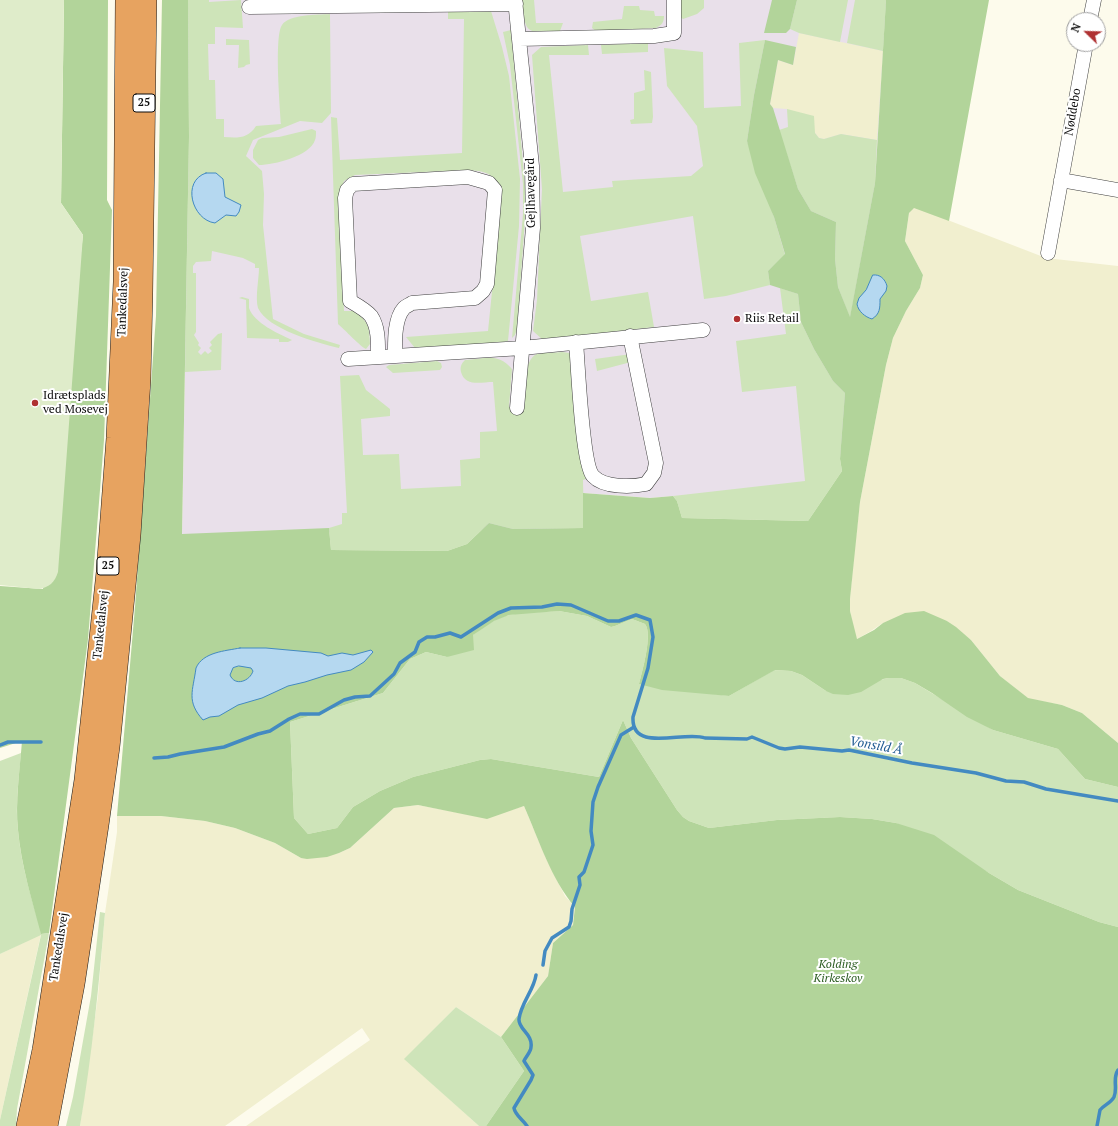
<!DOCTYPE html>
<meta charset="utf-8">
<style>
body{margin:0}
#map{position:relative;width:1118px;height:1126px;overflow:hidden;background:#fdfbec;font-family:"PT Serif",serif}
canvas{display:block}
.north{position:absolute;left:1066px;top:12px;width:40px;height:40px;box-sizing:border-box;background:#fff;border:1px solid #9e9e9e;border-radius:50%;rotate:293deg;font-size:11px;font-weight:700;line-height:16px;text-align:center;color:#0c0c0c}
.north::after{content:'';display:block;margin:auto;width:14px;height:18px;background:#af3132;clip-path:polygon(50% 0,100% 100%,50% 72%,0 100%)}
</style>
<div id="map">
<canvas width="1118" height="1126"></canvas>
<div class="north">N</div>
</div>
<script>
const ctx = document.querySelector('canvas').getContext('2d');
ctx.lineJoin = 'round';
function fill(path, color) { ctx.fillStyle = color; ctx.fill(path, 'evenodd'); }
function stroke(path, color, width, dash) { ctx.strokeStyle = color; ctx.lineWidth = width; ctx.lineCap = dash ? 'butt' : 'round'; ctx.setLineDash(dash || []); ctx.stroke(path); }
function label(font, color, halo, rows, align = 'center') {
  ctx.font = font + ' "PT Serif",serif'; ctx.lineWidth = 4; ctx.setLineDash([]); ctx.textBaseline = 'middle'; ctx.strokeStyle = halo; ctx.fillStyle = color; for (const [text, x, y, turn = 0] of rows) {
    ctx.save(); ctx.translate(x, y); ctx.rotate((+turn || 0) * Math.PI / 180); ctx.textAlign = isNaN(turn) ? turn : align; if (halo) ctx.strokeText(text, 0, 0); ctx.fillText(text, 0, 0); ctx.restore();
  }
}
const industrial = new Path2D(`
 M188 0H886L875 183 840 459 808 521 673 496 650 498 583 493 584 528 182 535 189 137Z`);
const farmland = new Path2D(`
 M799 33 883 51 877 140 841 134 824 139 819 138 815 133 787 109 773 108 770 104 778 60 793 65Z
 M914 207 1046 258 1118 266V743L1082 713 1062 705 1028 699 1000 676 971 640 947 621 883 623 871 631 857 639 855 636 850 611V599L854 554 860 502 886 365 893 338 906 311 920 288 923 275 905 241 909 213Z
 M418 805 486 818 524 806 546 858 565 896 575 907 573 925 553 943 548 976 501 1037 456 1007 405 1059 479 1126H246L370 1040 362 1028 225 1126H80L98 996 105 913 117 832V816H161L205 821 235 828 275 843 301 858 339 853 350 848 394 808Z
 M41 934 22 1020 0 1120V954Z`);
const green = new Path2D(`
 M188 0H209V2L241 0 243 28 215 27V44H208L209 80H215L216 119H224V137C237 138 248 139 256 126L281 124C280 107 274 36 282 25 289 14 318 15 330 14L331 113 322 123 300 121 253 140 246 156 262 171 264 194 263 225 273 319 304 334 340 345 339 348C318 343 267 329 258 308 255 298 259 278 259 268H255V264L243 258 212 251 211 261 196 262 193 266V273H196V332L194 335 199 343 198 345 201 348 198 352 201 355 205 351 208 354 212 351 209 348 212 345 210 342 218 334 222 333 221 370 185 372 189 137Z
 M522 0H534L536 23H563L560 31C527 33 525 36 522 0Z
 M681 0H704V8L697 14 683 19 680 17Z
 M797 0H848L840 42 799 33 790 29Z
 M855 0H886L883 51 847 43Z
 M624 6H639L640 10 654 11 655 16H664C664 22 662 25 656 28L596 31 592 28 593 22 622 19Z
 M448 9 491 11 502 47 509 76 520 179 519 226 508 341 498 343 415 348 406 337 488 331 502 193C492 174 491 172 469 170L355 175 344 181 340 193V229L344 311H354C369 322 369 326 370 344L366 349C362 348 343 328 338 324L331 117 337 118 340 160 462 153 464 19H448Z
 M511 30 525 185V220L517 329 515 335 512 338 523 214V184L510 65 503 32Z
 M226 39 249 40 250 64 246 65 244 67 238 68 239 45H226Z
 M765 40 754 95 747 141 774 217 785 255 768 271 770 285 726 296 704 299 693 216 580 236 591 301 648 292 654 327 543 340 533 331 537 300 542 189 532 55 541 47 588 45 589 55H549L563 192 613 187 612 181 691 176 703 166 697 126 667 86 664 48 703 52 704 108 741 106 739 43Z
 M648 43V52L602 54 601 45Z
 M644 70 651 72 653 117 652 123 631 124 630 120 634 119V93L645 90Z
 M787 109 814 116 815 133 819 138 824 139 841 134 877 140 875 183 850 318 838 287 835 259 836 222 811 211 798 189 779 130 788 127Z
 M312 129 316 131C316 134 316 138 315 140 310 156 274 165 259 165L253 158V150L258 140 262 138 279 137Z
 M780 288 798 294 801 322 814 349 833 381 845 393 840 459 842 471 808 521 682 518 677 501 673 496 805 481 796 386 742 392 736 341 786 334Z
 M242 297 249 299C249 302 249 306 249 308 254 323 279 334 292 340L288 342H279V339L247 338 246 300 239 298Z
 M562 352 570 353 572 357 586 479 583 480 584 528 513 529 489 523 467 544 447 551 331 550 329 528 342 524V513H347L340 376 359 375 366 390 390 409V416L361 419 363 455 399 454 401 489 461 486 460 460 480 458V432L497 431 493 382C481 382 465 387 461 372 460 367 461 364 465 360 484 359 498 352 512 369L509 407 523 408C524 396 523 359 537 354 544 352 555 353 562 352Z
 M631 354V362L597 371 595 359Z
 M437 361 441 363 442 367 440 370 393 373 386 367 389 365Z
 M559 611 587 616 611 627 615 626 632 619 645 624C653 634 642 672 639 684L729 696 774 670 791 671 802 675 826 691 889 678H901L915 683 993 730 1058 749 1085 779 1118 787V927L1099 922 1018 890 989 873 896 823 872 819 840 817 777 820 709 828 689 821 683 817 677 810 631 738 623 720 599 777 491 759 480 760 413 777 380 791 353 807 337 828 308 834 294 818 290 722 383 693 410 659 426 652 447 657C465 642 485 621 509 615 525 612 543 612 559 611Z
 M21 753C19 778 15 805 18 830 21 866 32 900 42 934L49 933 17 1109 16 1126H0V1120L41 935 0 954V761Z
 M100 912 105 913C99 985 92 1056 80 1126H66L73 1097 91 996Z
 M456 1007 501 1037 524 1071 486 1126H479L404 1059Z`);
const forest = new Path2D(`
 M64 0H108L107 200 112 210 104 440 88 639 49 933 41 934C32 900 21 865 18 830 15 802 20 768 22 741L0 748V586L43 589 83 235 61 203Z
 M162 0H188L189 137 182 534 329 528 331 550 447 551 467 544 489 523 513 529 583 528V493L650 498 673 496 677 501 682 518 808 521 842 471 840 459 845 393 833 381 814 349 801 322 798 294 770 285 768 271 785 254 774 217 755 173 747 141 754 95 765 40 796 47 793 65 778 60 770 104 773 108 798 189 811 211 836 222 835 259 838 287 850 317 875 183 886 0H989L949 221 914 208 909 213 905 241 923 275 920 288 906 311 893 338 886 365 860 502 850 599V611L857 639 874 630 883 623 905 613 924 611 947 621 956 627 971 640 1000 676 1028 698 1062 705 1082 713 1118 743V787L1085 779 1058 749 993 730 967 717 932 693 915 683 901 678H889L883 679 861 692 848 695 833 694 826 691 802 675 791 671 775 670 729 696 662 690 639 684C642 672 653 634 645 624L632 619 615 626 611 627 587 616 559 611 509 615 494 621 473 635 474 650 447 657 426 652 410 659 383 693 290 722 294 818 308 834 337 828 353 807 380 791 413 777 480 760 491 759 599 777 623 720 631 738 677 810 683 817 689 821 709 828 777 820 840 817 872 819 896 823 934 835 989 873 1018 890 1099 922 1118 927V1126H486L524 1071 501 1037 548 976 553 943 573 925 575 907C551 879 539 840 524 806L487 819 418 805 394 808 350 848 339 853 327 857 307 859 301 858 275 843 235 828 205 821 161 816H117L135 607 156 316Z
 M772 0H797L790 29 786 33H764Z`);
const pitch = new Path2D(`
 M0 0H64L61 203 83 235 58 572C55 582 49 588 38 589L0 585Z`);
const water = new Path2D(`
 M206 173H216L223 179 225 197 241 205 239 212 236 216 226 215 215 223C192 220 181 181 206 173Z
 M873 275C880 274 885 279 887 286L886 291 880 299C880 308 880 314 872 319 865 317 858 311 857 304L859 298 866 290Z
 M240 648H266L321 653 328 656 342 653 353 655 371 650 373 652 364 662 351 670 327 675 305 682 288 686 262 698 238 705 219 716 210 717 203 720C186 701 193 691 196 668 203 652 225 651 240 648ZM239 666 251 668 253 671C250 681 235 687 230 675L233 668Z`);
const stream = new Path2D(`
 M0 745 8 742H41
 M154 758 168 757 180 754 224 747 258 734 270 731 289 719 300 714H319L344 700 355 697 370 696 394 674 400 663 415 652 419 642 427 637H435L450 633 461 637 498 613 511 608 542 607 557 604 571 605 608 621H619L636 615 650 620 653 637 648 668 633 717C631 754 685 730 705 738L747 739 752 737 779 748 785 749 800 747 842 751 849 750 912 763 976 773 1006 781 1024 782 1046 789 1118 801
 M543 965 545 951 552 938 569 927 571 921 572 909 580 885 579 877 584 872 593 845 591 831 593 802 598 787 621 735 634 727
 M527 1126C523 1120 515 1115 514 1108L531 1080 533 1075 524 1061C526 1056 531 1052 531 1047 533 1034 518 1029 519 1019 521 1003 534 990 536 975
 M1097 1126 1100 1110C1104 1105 1111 1103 1114 1097 1118 1088 1112 1079 1118 1070`);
const minor = new Path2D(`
 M515 0 532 166 533 228 517 408
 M249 7 516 4
 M1090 20 1094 0
 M519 39 654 36 674 33V0
 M1061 180 1118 190
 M1048 253 1086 44
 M576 342C578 364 582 464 593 476 604 488 632 487 646 484L654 473 656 463 630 336
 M378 357C378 344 379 328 371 316 366 310 357 305 350 301L345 198 347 190 353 184 468 177 489 183 495 190 487 284 483 291 475 298 412 303C409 305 406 306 404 308 394 319 395 342 395 356
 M348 359 522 348 703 330`);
const highway = new Path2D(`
 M27 1126 43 1050 85 780 107 572 117 438 124 282 126 0
 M47 1126 74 984 98 825 109 747 130 535 140 380 142 293 146 0`);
const markers = [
 [737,319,4,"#af3132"],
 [35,403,4,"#af3132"]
];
const shields = [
 [144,103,22],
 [108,566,22]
];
const shieldNames = [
 ["25",144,103],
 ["25",108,566]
];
const streetNames = [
 ["Nøddebo",1073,112,-80],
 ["Gejlhavegård",531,193,-91],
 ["Tankedalsvej",123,302,-88],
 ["Tankedalsvej",101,625,-84],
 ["Tankedalsvej",59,947,-81]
];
const poiNames = [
 ["Riis Retail",745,319],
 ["Idrætsplads",43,396],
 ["ved Mosevej",43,410]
];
const parkNames = [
 ["Kolding",838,965],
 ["Kirkeskov",838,979]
];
const waterNames = [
 ["Vonsild Å",876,746,10]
];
fill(industrial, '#e9e0ea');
fill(farmland, '#f1efcf');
fill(green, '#cee4b9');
fill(forest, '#b2d49a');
fill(pitch, '#dfecca');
fill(water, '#b5d8f0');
stroke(water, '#438ac1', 1);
stroke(stream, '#438ac1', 3.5);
stroke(minor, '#3f3f3f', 15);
stroke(highway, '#1d1d1d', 22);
stroke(minor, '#fff', 14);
stroke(highway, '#e7a360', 21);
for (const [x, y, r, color] of markers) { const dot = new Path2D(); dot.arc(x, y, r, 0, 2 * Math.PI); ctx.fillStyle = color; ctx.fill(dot); stroke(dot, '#fff', 1.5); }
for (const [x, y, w] of shields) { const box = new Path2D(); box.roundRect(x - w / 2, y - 9, w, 18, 3); ctx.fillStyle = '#fff'; ctx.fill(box); stroke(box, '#0c0c0c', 1); }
label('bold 11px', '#0c0c0c', null, shieldNames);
label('12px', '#0c0c0c', '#fff', streetNames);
label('12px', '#0c0c0c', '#fff', poiNames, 'left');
label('italic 12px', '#2c5d22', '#fff', parkNames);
label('italic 13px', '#215c92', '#fff', waterNames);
</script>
